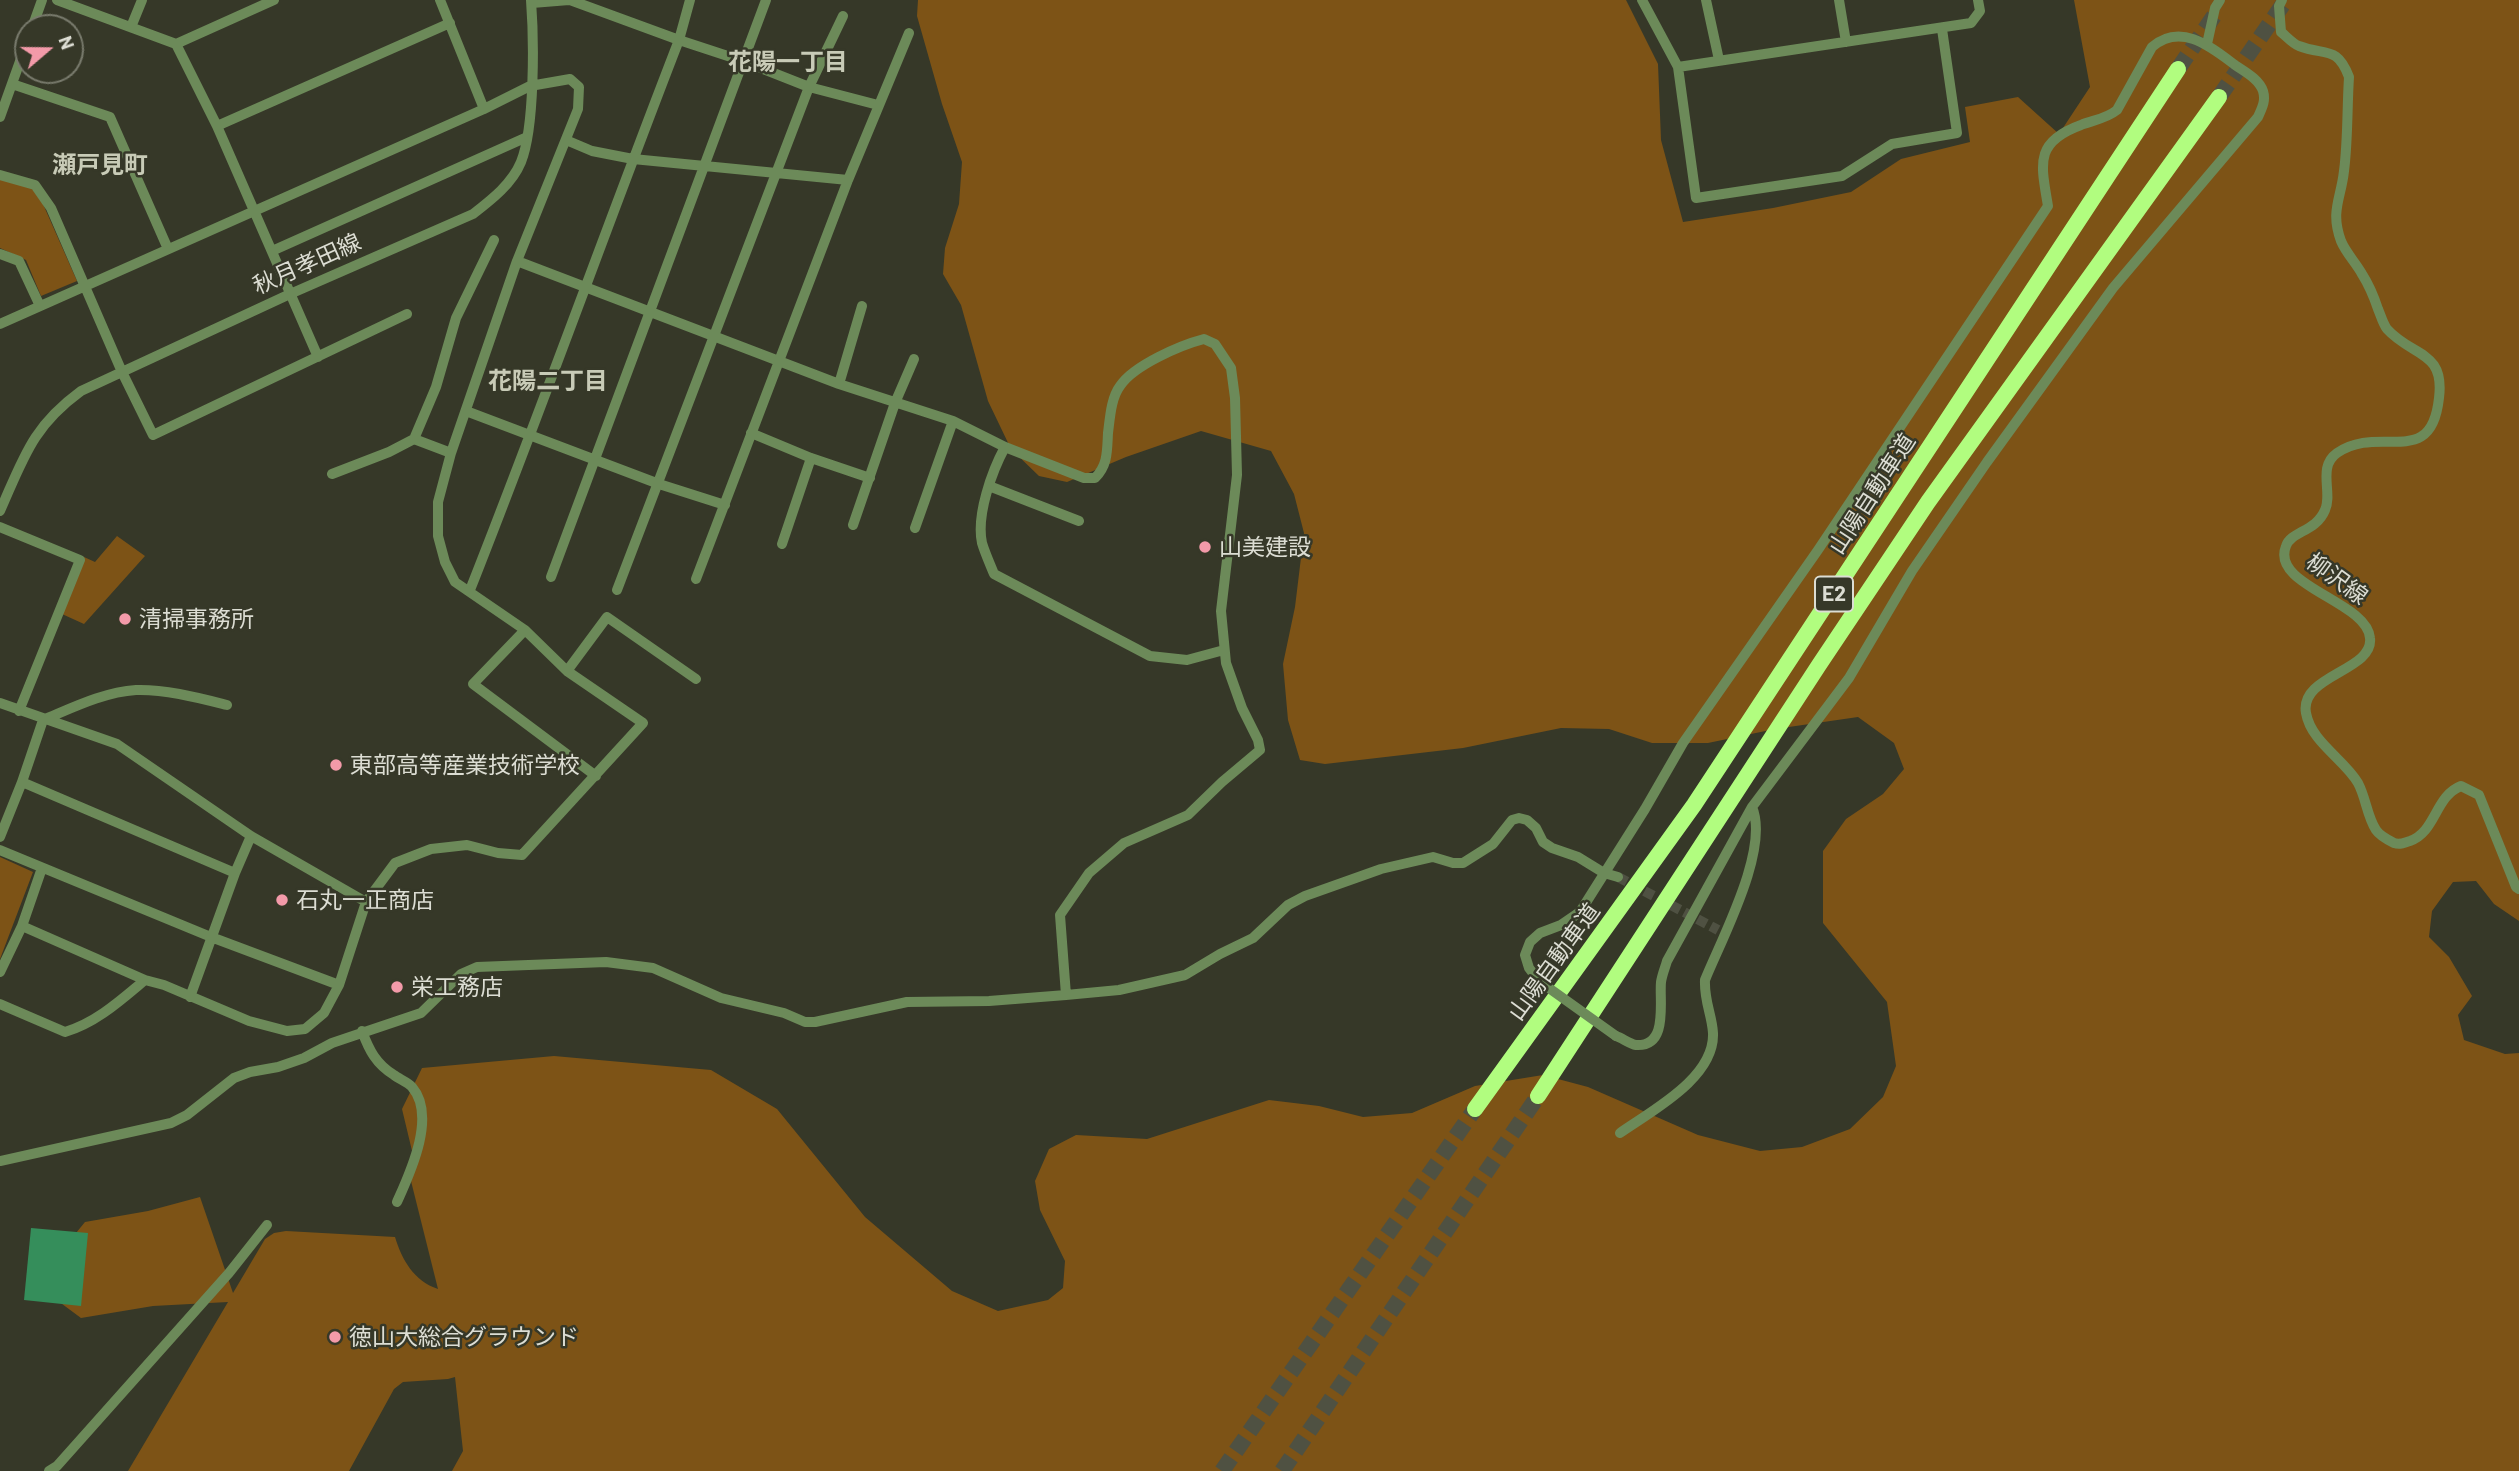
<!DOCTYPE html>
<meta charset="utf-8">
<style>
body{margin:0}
#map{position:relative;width:2519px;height:1471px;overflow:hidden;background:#363828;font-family:Barlow,sans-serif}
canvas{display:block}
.north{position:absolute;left:14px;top:14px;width:70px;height:70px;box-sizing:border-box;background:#363828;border:2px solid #787a6c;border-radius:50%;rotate:70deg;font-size:19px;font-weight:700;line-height:28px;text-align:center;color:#dcddd3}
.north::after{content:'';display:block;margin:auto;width:24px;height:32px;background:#f39aa9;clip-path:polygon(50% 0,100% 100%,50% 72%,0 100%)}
</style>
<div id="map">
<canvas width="2519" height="1471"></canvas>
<div class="north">N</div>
</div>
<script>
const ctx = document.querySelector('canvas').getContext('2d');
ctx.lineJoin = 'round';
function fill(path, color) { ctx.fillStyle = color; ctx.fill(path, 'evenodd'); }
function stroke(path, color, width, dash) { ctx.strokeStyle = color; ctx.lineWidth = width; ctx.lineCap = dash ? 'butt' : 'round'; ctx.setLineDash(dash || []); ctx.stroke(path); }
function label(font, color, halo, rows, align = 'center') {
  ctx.font = font + ' Barlow,"Noto Sans JP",sans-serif'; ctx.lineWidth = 5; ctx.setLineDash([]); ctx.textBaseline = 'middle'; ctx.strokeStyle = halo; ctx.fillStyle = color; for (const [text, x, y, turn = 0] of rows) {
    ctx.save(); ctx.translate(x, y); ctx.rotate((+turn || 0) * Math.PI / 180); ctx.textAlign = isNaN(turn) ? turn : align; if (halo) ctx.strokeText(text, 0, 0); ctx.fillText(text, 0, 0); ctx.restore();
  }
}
const green = new Path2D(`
 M918 0H1626L1658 64 1661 140 1683 222 1773 208 1851 192 1901 159 1970 142 1965 107 2018 97 2059 134 2090 87 2074 0H2519V921L2494 904 2476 881 2453 882 2432 911 2429 937 2449 957 2472 996 2458 1015 2464 1040 2505 1054 2519 1053V1471H452L463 1451 455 1377 448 1379 403 1382 394 1389 349 1471H128L228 1302 153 1306 81 1318 54 1298 58 1255 85 1222 148 1211 200 1197 233 1293 265 1239 274 1233 286 1231 395 1237C402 1260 414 1281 438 1289L411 1181 413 1155 402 1109 422 1068 554 1056 711 1070 777 1109 865 1217 952 1291 998 1311 1048 1300 1063 1288 1065 1261 1040 1210 1035 1181 1049 1149 1076 1135 1147 1139 1269 1100 1319 1106 1363 1117 1412 1113 1475 1086 1543 1075 1588 1087 1698 1135 1760 1151 1802 1147 1850 1129 1883 1097 1896 1066 1887 1002 1823 923V851L1846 819 1883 794 1904 769 1894 743 1858 717 1775 729 1708 743H1652L1609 729 1561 728 1463 748 1325 764 1300 760 1288 720 1283 664 1295 607 1304 533 1294 494 1271 451 1201 431 1126 457 1067 482 1039 476 1011 449 988 401 961 305 943 274 945 248 959 204 962 162 942 104 917 16Z
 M0 179 32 188 43 204 77 281 41 296 26 260 0 248Z
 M117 536 145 556 84 624 62 614 84 557 95 562Z
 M0 857 33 872 0 959Z`);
const water = new Path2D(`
 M31 1228 88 1233 81 1306 24 1300Z`);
const minorTunnel = new Path2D(`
 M1618 877 1718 930`);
const highwayTunnel = new Path2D(`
 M2178 69 2216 13
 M2219 97 2286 0
 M1222 1471 1475 1109
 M1282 1471 1538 1096`);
const minor = new Path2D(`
 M57 0 176 44 217 126 318 357
 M440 0 484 109
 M570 0 679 40 743 61 809 87 878 105
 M1642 0 1678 67 1696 198 1842 176 1892 144 1957 133 1942 29
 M1706 0 1719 60
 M1839 0 1846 42
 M2282 0 2279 6 2281 32C2286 36 2293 44 2299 46 2325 56 2337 45 2349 77 2347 108 2348 140 2344 171 2341 199 2330 211 2341 241 2346 253 2356 263 2362 274 2369 285 2374 297 2378 309 2381 316 2383 324 2387 329 2412 357 2445 350 2439 398 2431 471 2380 423 2337 453 2317 467 2333 493 2325 510 2316 532 2291 531 2286 546 2270 586 2367 601 2370 638 2374 671 2299 675 2306 713 2311 742 2344 759 2358 783 2366 798 2367 816 2376 830 2380 836 2388 840 2394 843 2400 845 2403 843 2410 841 2436 832 2435 796 2461 786L2479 795 2516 887 2519 889
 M532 3 569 0
 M131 27 142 0
 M32 28 42 0
 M176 44 274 0
 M2207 44 2215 8 2220 0
 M1678 67 1971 23 1980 11 1978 0
 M12 84 110 117 168 249
 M0 117 28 39
 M217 126 450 23
 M566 140 592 151 633 159 848 180
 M0 175 35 185 51 208 122 372 153 435 407 314
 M272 251 527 137
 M0 254 19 261 40 306
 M517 261 839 384 953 421 1005 447 1084 478H1095C1108 465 1107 451 1108 433 1110 418 1111 398 1120 386 1134 365 1181 345 1204 339L1215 344 1231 368 1235 398 1237 475 1221 611 1226 663 1242 708 1258 740 1260 750 1222 782 1188 815 1124 843 1089 873 1060 915 1066 995
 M0 324 484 109 530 86 570 79 579 87 578 109 517 261 451 453 438 502V536L445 562 455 582 525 630 567 671 643 723 522 855 498 853 467 845 431 849 395 863 366 902 339 985 324 1013 305 1029 287 1031 249 1021 164 985 145 980 22 926
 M839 384 862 306
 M466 411 659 484 725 505
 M751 433 811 458 870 478
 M414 439 436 387 456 318 494 240
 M1005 447C992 471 976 515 982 543 985 553 990 564 994 574L1150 656 1187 660 1224 650
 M332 474 389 452 414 439 451 453
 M989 486 1079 521
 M0 511C24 457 32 427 81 391L290 294 473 214C491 200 512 184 521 162 535 127 534 39 531 0
 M853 525 895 403 914 359
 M0 527 80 560 19 711
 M915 528 953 421
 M782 544 811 458
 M551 577 766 0
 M696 579 848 180 909 33
 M470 590C542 408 608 223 679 40L690 0
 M617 590 809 87 843 16
 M525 630 473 684 596 776
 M567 671 607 617 696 679
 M0 703 117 744 251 836 366 902
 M43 720C72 708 104 692 136 690 165 689 199 698 227 705
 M22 782 235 873
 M0 837 22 782 43 720
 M0 850 211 937 339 985
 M0 972 22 926 42 868
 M1539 981 1529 968 1525 955 1530 942 1540 933 1561 925 1580 912 1645 809 1683 743 1818 550 2048 206C2041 164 2034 142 2081 125 2093 120 2106 119 2117 110L2152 47C2181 22 2211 47 2235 65 2245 72 2259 79 2263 91 2266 101 2262 108 2258 117L2113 288 1987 462 1912 571 1849 678 1752 807C1770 849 1722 938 1705 980 1704 1001 1712 1015 1713 1033 1715 1078 1651 1111 1620 1133
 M190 997 235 873 251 836
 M0 1004 65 1032C96 1023 121 1000 145 980
 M362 1031C369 1050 376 1064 394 1075 399 1079 408 1082 412 1087 437 1116 410 1173 397 1202
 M1616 1036C1622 1038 1630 1044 1636 1045 1669 1047 1659 1001 1661 982 1662 975 1665 968 1667 961L1752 807
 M0 1161 171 1123 187 1115 234 1078 250 1072 278 1067 304 1058 332 1043 421 1013 461 974 477 967 606 962 653 968 721 998 784 1013 805 1022H815L907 1002 989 1001 1066 995 1119 990 1185 975 1220 954 1253 938 1288 905 1305 896 1381 869 1433 857 1453 863H1463L1493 844 1512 820 1519 818 1527 820 1536 828 1543 842 1552 848 1578 857 1604 873 1618 877
 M49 1471 57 1466 229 1273 267 1225`);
const highway = new Path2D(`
 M1538 1096 1819 665 1928 502 2219 97
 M1475 1109 1694 805 2178 69`);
const minorBridge = new Path2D(`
 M1539 981 1616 1036`);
const markers = [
 [1205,547,7,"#f39aa9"],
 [125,619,7,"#f39aa9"],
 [336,765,7,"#f39aa9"],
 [282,900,7,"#f39aa9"],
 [397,987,7,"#f39aa9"],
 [335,1337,7,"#f39aa9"]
];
const shields = [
 [1834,594,38]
];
const shieldNames = [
 ["E2",1834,594]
];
const streetNames = [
 ["秋月孝田線",307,264,-24],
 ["山陽自動車道",1872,494,-57],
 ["柳沢線",2337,579,36],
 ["山陽自動車道",1554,962,-54]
];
const poiNames = [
 ["山美建設",1219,547],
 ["清掃事務所",139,619],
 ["東部高等産業技術学校",350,765],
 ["石丸一正商店",296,900],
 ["栄工務店",411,987],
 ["徳山大総合グラウンド",349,1337]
];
const neighbourhoodNames = [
 ["花陽一丁目",788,62],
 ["瀬戸見町",100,165],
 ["花陽二丁目",548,381]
];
fill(green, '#7d5316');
fill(water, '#358e5b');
stroke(minorTunnel, '#4f5142', 10, [10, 5]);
stroke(highwayTunnel, '#4f5142', 16, [16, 8]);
stroke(minor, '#6c8a59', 10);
stroke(highway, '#b1fd7f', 16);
stroke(minorBridge, '#6c8a59', 10);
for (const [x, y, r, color] of markers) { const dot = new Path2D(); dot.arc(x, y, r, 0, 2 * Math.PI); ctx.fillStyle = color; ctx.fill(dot); stroke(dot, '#363828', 2.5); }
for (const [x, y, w] of shields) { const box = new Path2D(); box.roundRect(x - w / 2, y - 17.5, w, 35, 5); ctx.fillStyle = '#363828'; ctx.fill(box); stroke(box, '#dcddd3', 2); }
label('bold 21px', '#dcddd3', null, shieldNames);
label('23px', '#dcddd3', '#363828', streetNames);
label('23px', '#dcddd3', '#363828', poiNames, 'left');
label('bold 24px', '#c8cbb7', '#363828', neighbourhoodNames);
</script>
